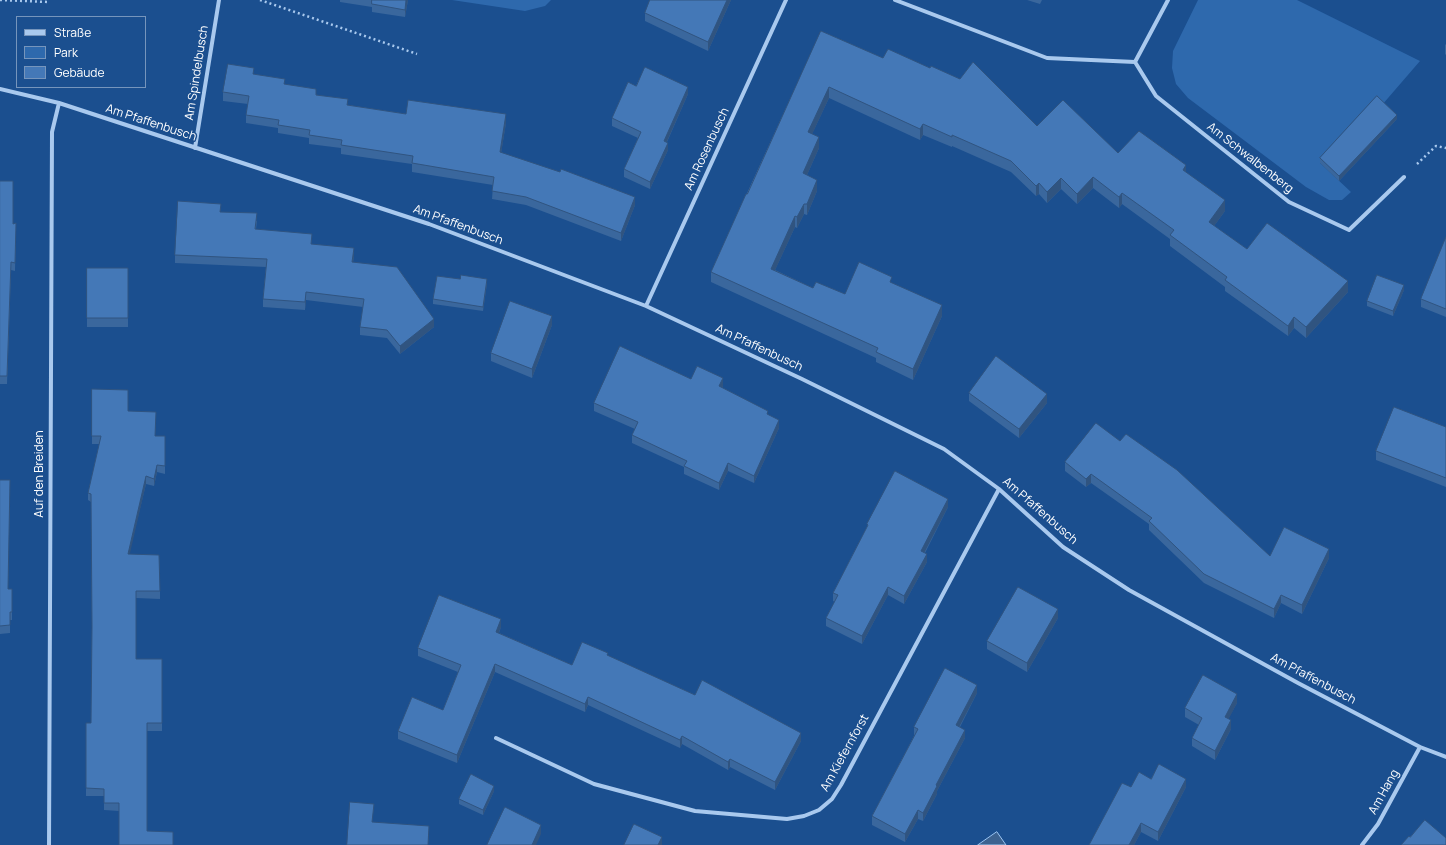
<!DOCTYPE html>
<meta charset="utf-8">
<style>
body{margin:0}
#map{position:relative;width:1446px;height:845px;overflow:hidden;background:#1b4f8f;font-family:Manrope,sans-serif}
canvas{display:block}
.legend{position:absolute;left:16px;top:16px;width:130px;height:72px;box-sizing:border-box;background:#1b4f8f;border:1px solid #7695bc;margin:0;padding:5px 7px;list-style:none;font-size:12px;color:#fff}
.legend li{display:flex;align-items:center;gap:8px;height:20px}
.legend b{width:20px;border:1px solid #7695bc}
</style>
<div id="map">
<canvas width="1446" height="845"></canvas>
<ul class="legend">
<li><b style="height:5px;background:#a9c9ee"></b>Straße</li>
<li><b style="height:11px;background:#2e69ad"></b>Park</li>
<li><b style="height:11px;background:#4478b7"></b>Gebäude</li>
</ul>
</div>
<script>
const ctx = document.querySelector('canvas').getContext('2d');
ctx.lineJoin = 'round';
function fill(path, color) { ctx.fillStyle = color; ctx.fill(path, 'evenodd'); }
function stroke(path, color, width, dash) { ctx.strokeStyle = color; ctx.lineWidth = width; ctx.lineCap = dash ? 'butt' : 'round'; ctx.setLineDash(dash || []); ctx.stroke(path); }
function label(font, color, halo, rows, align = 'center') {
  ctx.font = font + ' Manrope,sans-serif'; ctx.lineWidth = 3; ctx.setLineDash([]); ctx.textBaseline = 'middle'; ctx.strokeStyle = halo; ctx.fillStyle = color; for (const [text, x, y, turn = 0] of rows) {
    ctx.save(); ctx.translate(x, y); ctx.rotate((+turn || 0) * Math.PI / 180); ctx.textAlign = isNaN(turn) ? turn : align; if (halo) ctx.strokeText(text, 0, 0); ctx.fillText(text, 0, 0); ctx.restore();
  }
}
const green = new Path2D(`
 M452 0H551L545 6 525 11Z
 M1198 0H1297L1420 61 1382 105 1320 163 1351 192 1342 200H1329L1306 187 1188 98 1176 84 1172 68 1173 51Z`);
const water = new Path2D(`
 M997 832 1006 845H978Z`);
const path = new Path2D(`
 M0 0 49 2
 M260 0 417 54
 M1417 164 1436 146 1446 148`);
const minor = new Path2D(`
 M895 0 1047 58 1135 62 1168 0
 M1135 62 1156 96 1289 202 1349 230 1404 177
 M0 89 59 103 429 224 646 306 802 379 944 449 999 489 1063 547 1129 590 1298 683 1420 747 1446 757
 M195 148 219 0
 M646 306 786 0
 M496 738 594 784 695 811 787 819 804 816 819 810 832 799 841 785 999 489
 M49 845 52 132 59 103
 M1362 845 1378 824 1420 747`);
const wall = new Path2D(`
 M340 0H408L405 17 372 12V7L340 2Z
 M650 0H731L708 51 645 21V13Z
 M1027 0H1042L1040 4Z
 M821 31 1037 126 1118 153 1186 172 1225 211 1214 226 1247 249 1348 292 1306 338 1294 328 1288 336 1225 291V287L1170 246V239L1122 204 1119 208 1093 188 1077 204 1061 189 1047 203 1039 194 1036 196 1011 172 952 146V147L923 135 920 140 829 98 812 134 819 148 807 175 817 191 807 215 804 214 797 228 795 227 775 270 813 288 845 294 892 283 942 316 913 380 876 362V358L711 282V272Z
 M1446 44V55L1445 54V45Z
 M254 74 348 105 406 114 506 123 501 153 635 205 621 241 526 205 492 199 493 185 412 172V164L341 154V148L309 144V138L278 133V128L246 123V115L248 104 223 101V92Z
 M636 86 688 94 667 142 668 150 650 189 624 177V169L638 138 612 126V118Z
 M1397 119 1339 181 1320 163V158Z
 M0 181 13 224 16 223 15 271 11 270 7 384H0Z
 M220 212 257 221 256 229 354 256 353 262 434 327 400 354 387 338 360 335V327L363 307 306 300 305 310 263 307V299L266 267 175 263V255Z
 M1446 237V317L1421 307V299Z
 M87 268H128V327H87Z
 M487 283 483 311 433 304V299Z
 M1404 290 1393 316 1367 306V301Z
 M552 325 532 378 491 361V353Z
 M691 379 723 386 722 388 768 415 779 428 754 483 728 471 719 490 684 474V467L632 443V435L635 429 594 411V403Z
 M92 389 128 411 155 436H165V474L157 472 154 486 146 484 129 554 160 591V599L136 598V659H162V731H147L119 845V811L104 810V796H86V723H91L92 629 91 502 88 500V493L100 444H92Z
 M969 393 1047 403 1019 438 969 401Z
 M1446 427V487L1376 460V451Z
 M1065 462 1270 556 1329 558 1302 614 1281 603 1274 618 1204 583 1149 530V524L1091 483 1086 487 1065 471Z
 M0 480 8 589 12 597V620H10V633L0 634Z
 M948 507 925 553 927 562 904 604 888 595 862 644 826 626V618L835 602 833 601V593L867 527V524Z
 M1058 618 1027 672 987 649V641Z
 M501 627 499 633 572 665 608 656 695 695 801 741 775 790 730 767 728 770 682 744 680 748 588 705 585 712 495 672 457 763 398 739V731L443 710 458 672 418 656V648Z
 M977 693 960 727 965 738 937 791V794L923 821 918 819 905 842 872 825V816L914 736V727Z
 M1237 703 1228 719 1231 729 1215 760 1192 746V738L1199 725 1185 717V708Z
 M1131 787H1186L1158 841 1141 832 1134 845H1089Z
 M494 791 483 815 459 804V799Z`);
const shadedWall = new Path2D(`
 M406 0H408L405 17V10Z
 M727 0H731L708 51V42Z
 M688 87V94L664 148V141Z
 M829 87V98L808 143V132Z
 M506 114V123L500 160V152Z
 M1397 115V119L1339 181V176Z
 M923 124V135L920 140V129Z
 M819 137V148L803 184V173Z
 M668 143V150L650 189V182Z
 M1186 165V176L1183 170Z
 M1093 177V188L1077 204V194Z
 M1061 178V189L1047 203V192Z
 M817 180V191L807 215V204Z
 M1039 183V194L1036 196V186Z
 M1122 193V204L1119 208V197Z
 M635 197V205L621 241V233Z
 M1225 200V211L1209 233V222Z
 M804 204V214L797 228V217Z
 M795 216V227L771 279V269Z
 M354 248V256L352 270V262Z
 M487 279V283L483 311V307Z
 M1348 281V292L1306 338V327Z
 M1404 285V290L1393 316V311Z
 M306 292V300L305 310V302Z
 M942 305V316L913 380V369Z
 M552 316V325L532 378V369Z
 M1294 317V328L1288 336V326Z
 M434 319V327L400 354V346Z
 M723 378V386L719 394V386Z
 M1047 394V403L1019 438V429Z
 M779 420V428L754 483V476Z
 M728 463V471L719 490V483Z
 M157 465V472L154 486V479Z
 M1091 474V483L1086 487V479Z
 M146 476V484L128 562V554Z
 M948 499V507L921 559V551Z
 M1329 549V558L1302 614V605Z
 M927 554V562L904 604V596Z
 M888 587V595L862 644V636Z
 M1281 595V603L1274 618V609Z
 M1058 609V618L1027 672V663Z
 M501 619V627L496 640V632Z
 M495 664V672L457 763V755Z
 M977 685V693L956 733V725Z
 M1237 694V703L1225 726V717Z
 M588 697V705L585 712V704Z
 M1231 720V729L1215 760V751Z
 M965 730V738L937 791V794L923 821V813L936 785Z
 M801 733V741L775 790V782Z
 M682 736V744L680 748V740Z
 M730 759V767L728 770V762Z
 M1186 779V787L1158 841V832Z
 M494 786V791L483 815V810Z
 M918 810V819L905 842V834Z
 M1141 823V832L1134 845H1129Z
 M541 825V834L536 845H532Z
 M662 837V845H658Z`);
const building = new Path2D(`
 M372 0H406L405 10 372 4Z
 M650 0H727L708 42 645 13Z
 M821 31 883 58 888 49 930 68 931 66 960 79 973 62 1037 126 1063 100 1118 153 1139 131 1186 165 1183 170 1225 200 1209 222 1247 249 1267 223 1348 281 1306 327 1294 317 1288 326 1225 280 1227 277 1170 235 1174 230 1122 193 1119 197 1093 177 1077 194 1061 178 1047 192 1039 183 1036 186 1011 161 952 135V137L923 124 920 129 829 87 808 132 819 137 803 173 817 180 807 204H804L797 217 795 216 771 269 813 288 816 282 845 294 859 262 892 277 890 282 942 305 913 369 876 352 878 348 711 272 746 194H747Z
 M228 64 254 68 253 74 285 79 284 84 316 89V95L348 99 347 105 406 114 408 100 506 114 500 152 560 172 561 169 635 197 621 233 526 197 492 191 494 177 412 163 413 156 341 145 342 140 309 135 310 130 278 125 279 120 246 115 249 96 223 92Z
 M645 67 688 87 664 141 668 143 650 182 624 169 641 132 612 118 628 82 636 86Z
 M1377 96 1397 115 1339 176 1320 158Z
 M0 181H13V224L16 223 15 263 11 262 7 376H0Z
 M178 201 221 204 220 212 257 213 255 229 312 234 311 244 354 248 352 262 397 267 434 319 400 346 387 330 360 327 364 299 306 292 305 302 263 299 267 259 175 255Z
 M1446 237V309L1421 299Z
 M87 268H128V318H87Z
 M461 275 487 279 483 307 433 299 437 276 460 279Z
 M1377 275 1404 285 1393 311 1367 301Z
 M510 301 552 316 532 369 491 353Z
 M620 346 691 379 697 366 723 378 719 386 768 411 767 414 779 420 754 476 728 463 719 483 684 466 687 461 632 435 638 422 594 403Z
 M996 356 1047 394 1019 429 969 393Z
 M92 389 128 390V411L156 412 155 436H165V466L157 465 154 479 146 476 128 554 159 555 160 591H136V659H162V723H147V831L173 832V845H119V803H104V789L86 788V723H91L92 626 91 494 88 493 101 436H92Z
 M1394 407 1446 427V478L1376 451Z
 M1096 423 1120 441 1126 434 1177 470 1270 556 1284 527 1329 549 1302 605 1281 595 1274 609 1204 574 1149 521 1152 518 1091 474 1086 479 1065 462Z
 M895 471 948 499 921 551 927 554 904 596 888 587 862 636 826 618 838 595 833 593 868 525 867 524Z
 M0 480H10L8 589H12V612H10V625L0 626Z
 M1018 587 1058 609 1027 663 987 641Z
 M439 595 501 619 496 632 572 665 582 642 608 653 607 655 695 695 702 680 801 733 775 782 730 759 728 762 682 736 680 740 588 697 585 704 495 664 457 755 398 731 412 697 443 710 461 665 418 648Z
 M945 668 977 685 956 725 965 730 936 785 937 786 923 813 918 810 905 834 872 816 918 729 914 727Z
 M1203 675 1237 694 1225 717 1231 720 1215 751 1192 738 1202 718 1185 708Z
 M1159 764 1186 779 1158 832 1141 823 1129 845H1089L1122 783 1131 787 1139 772 1151 779Z
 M471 774 494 786 483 810 459 799Z
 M350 802 374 804 372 822 429 826 428 845H347Z
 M505 807 541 825 532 845H487Z
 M1425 820 1446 838V845H1401L1409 836 1410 837Z
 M634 824 662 837 658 845H624Z`);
const streetNames = [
 ["Am Spindelbusch",197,73,-81],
 ["Am Pfaffenbusch",151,123,18],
 ["Am Rosenbusch",707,149,-65],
 ["Am Schwalbenberg",1250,158,38],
 ["Am Pfaffenbusch",458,225,20],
 ["Am Pfaffenbusch",759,348,25],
 ["Auf den Breiden",40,474,-90],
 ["Am Pfaffenbusch",1040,511,41],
 ["Am Pfaffenbusch",1313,679,28],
 ["Am Kiefernforst",845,753,-61],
 ["Am Hang",1384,792,-61]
];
fill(green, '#2e69ad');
fill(water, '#3c6290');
stroke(water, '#9cc4f0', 1);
stroke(path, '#a9c9ee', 2.5, [2, 3]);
stroke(minor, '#a9c9ee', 4);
fill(wall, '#3a679d');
fill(shadedWall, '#305480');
fill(building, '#4478b7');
stroke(building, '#305480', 1);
label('12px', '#fff', '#1b4f8f', streetNames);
</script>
